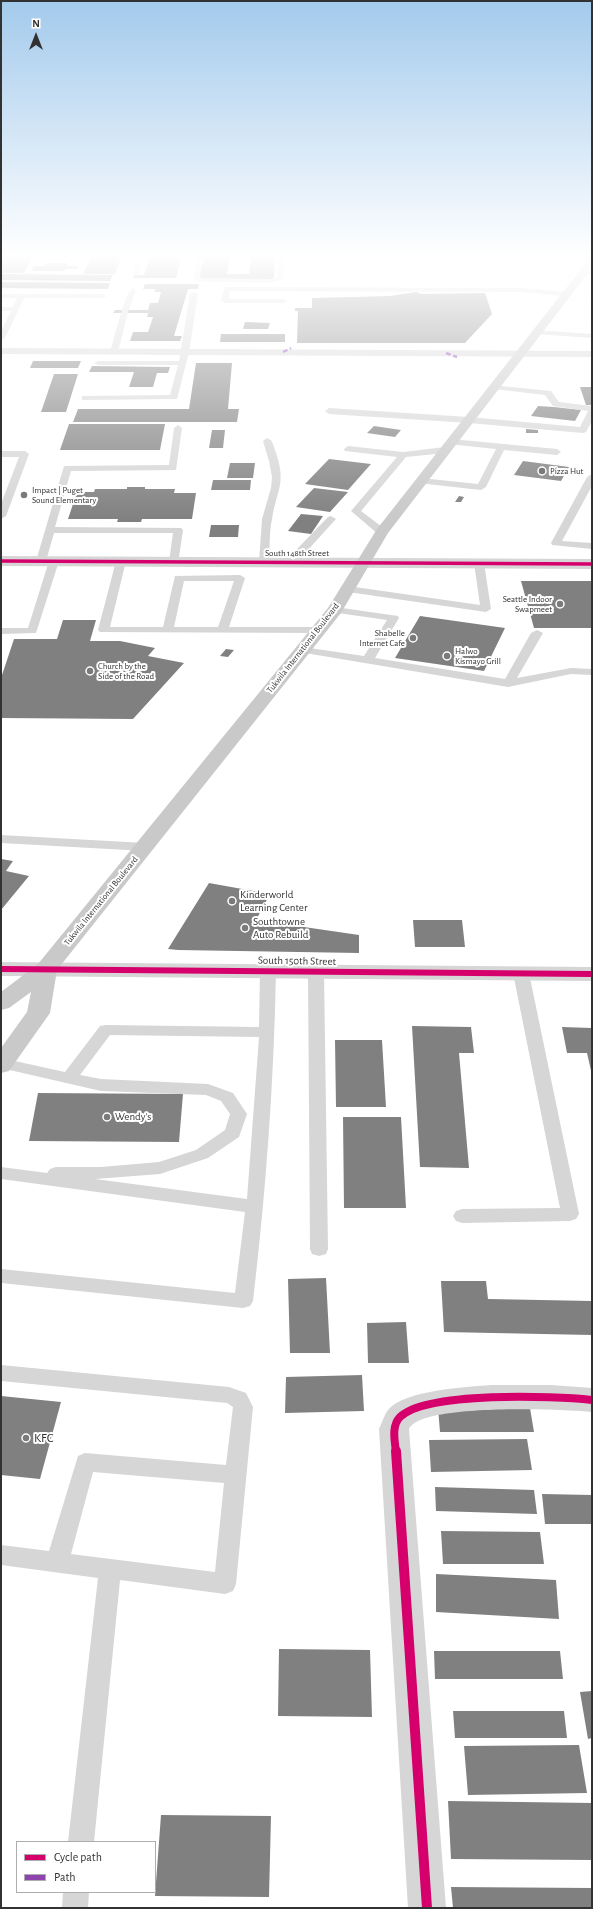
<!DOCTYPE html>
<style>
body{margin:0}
#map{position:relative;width:593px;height:1909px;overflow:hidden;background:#fff;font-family:"Alegreya Sans",sans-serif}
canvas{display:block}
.frame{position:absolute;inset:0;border:2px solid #323232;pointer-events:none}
.legend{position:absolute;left:16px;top:1841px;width:140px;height:52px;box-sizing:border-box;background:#fff;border:1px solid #adadad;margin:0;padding:5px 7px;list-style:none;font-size:12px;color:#323232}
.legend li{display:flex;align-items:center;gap:8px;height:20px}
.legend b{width:20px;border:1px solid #adadad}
.north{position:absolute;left:16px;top:16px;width:40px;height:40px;-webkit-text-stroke:3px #fff;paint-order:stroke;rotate:0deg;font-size:11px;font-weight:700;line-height:16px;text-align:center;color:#323232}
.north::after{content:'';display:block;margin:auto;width:14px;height:18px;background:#323232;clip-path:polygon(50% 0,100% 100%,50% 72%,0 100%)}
</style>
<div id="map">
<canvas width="593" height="1909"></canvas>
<div class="frame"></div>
<ul class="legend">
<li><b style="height:5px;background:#d6006c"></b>Cycle path</li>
<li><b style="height:5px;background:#8e44ad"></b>Path</li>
</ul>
<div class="north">N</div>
</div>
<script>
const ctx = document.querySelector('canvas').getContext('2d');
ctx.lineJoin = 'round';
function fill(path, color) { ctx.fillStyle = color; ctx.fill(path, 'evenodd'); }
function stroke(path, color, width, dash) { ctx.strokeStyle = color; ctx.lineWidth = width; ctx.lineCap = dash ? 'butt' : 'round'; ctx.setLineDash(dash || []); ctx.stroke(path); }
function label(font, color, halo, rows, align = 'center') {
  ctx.font = font + ' "Alegreya Sans",sans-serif'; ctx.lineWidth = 4; ctx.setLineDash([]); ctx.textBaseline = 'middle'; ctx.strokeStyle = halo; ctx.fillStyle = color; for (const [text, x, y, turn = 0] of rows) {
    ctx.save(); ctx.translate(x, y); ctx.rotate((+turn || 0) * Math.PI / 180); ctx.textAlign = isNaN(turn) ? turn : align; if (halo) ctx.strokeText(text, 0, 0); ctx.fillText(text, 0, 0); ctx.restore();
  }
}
const building = new Path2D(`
 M4 254H34L24 273H1V259Z
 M92 254H122L115 274H83Z
 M151 254H182L176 278H133L134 275H144Z
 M205 254H230L227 274H249L251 254H275L274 279H199Z
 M46 263H68L67 266H78L77 269H66L64 271H31L34 266H45Z
 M1 274 113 275 110 281 1 280Z
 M1 282 110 283 108 289 1 288Z
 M145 284H199L198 289H188L174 336H182L180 341H130L133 332H148L153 317H147L148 313H113L115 310H148L150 303H158L161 292H154L156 289H143Z
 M416 292 421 294 485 293 492 314 465 343H297L298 311H295V308H312V298L390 296Z
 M245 322 270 323 268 329H243Z
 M221 334H285V342H220Z
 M33 361H81L78 368H30Z
 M196 363H232L228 409H239L237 422H73L78 409H189Z
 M92 366 170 367 168 373H157L153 387H129L134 372H89Z
 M54 374H78L66 412H41Z
 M580 387H592V405H586Z
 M538 406 554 407 581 410 575 421 531 416Z
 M69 424H165L160 450H60Z
 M374 426 401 430 395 437 367 433Z
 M526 429 538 430V433H526Z
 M212 430H225L223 448H209Z
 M329 459 371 464 348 490 305 484Z
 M523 461 569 467 561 481 514 475Z
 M230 463H255L253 478H227Z
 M213 480H251L250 490H211Z
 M127 487H145V489H175L174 493H196L192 519H142L141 522H117L118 519H68L77 492H94L95 489H127Z
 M314 488 348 492 330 512 296 507Z
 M459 496 464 497 461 502H455Z
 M301 514 323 516 311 534 288 531Z
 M211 525H239L238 537H209Z
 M521 581H592V628H534Z
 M420 616 505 628 484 671 395 658Z
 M63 620H96L90 641H120L155 648 148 656 184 663 133 719 1 718V678L14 639H57Z
 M226 649 234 650 228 657 220 656Z
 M1 859 13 861 6 871 29 876 1 910Z
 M209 883 270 894 256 920 359 935V953L178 950 168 949Z
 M413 920H462L465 947H415Z
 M412 1026 471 1027 474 1053H459L469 1168 420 1167Z
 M562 1027 592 1028V1075L587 1053H567Z
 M335 1040H382L386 1107H336Z
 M38 1093 183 1094 179 1142 29 1141Z
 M343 1117H401L406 1208H344Z
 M326 1278 330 1353H290L288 1279Z
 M441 1281H486L488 1299 592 1301V1335L444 1332Z
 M406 1322 409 1363H368L367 1323Z
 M362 1375 364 1411 285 1413 286 1377Z
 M1 1396 61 1402 40 1479 1 1475Z
 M438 1408H530L534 1432H440Z
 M527 1439 532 1470 431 1472 429 1440Z
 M435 1487 534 1490 537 1514 436 1511Z
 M542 1494 592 1495V1524H545Z
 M441 1531 540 1532 544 1564H443Z
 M436 1574 556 1580 559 1619 436 1612Z
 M279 1649 370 1650 372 1717 278 1716Z
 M434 1651H560L563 1679H435Z
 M592 1691V1738L588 1739 580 1692Z
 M453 1711H564L567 1738H455Z
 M579 1745 587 1793 468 1795 464 1746Z
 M448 1801 592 1803V1860L451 1859Z
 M161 1815 271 1816 269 1897 155 1896Z
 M451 1887 592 1888V1908H453Z`);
const service = new Path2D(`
 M138 254H144L139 274 136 276 133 274Z
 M196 254H202L200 278 271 279 277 277 279 254H285L283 278 272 283 194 281Z
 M549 254 592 255V259L552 256Z
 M583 270 592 271V275L581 273V271Z
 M227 287 522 288 566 292 570 294 566 296 522 292 230 291 229 299H283L287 301 283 303H225L221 301 224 289Z
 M133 288 136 290 128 312 118 352 111 354 110 352C114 340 125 291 133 288Z
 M194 292 198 294 189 352 177 399 82 400V396H85L170 395 178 365H98L94 363 98 361H179L190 294Z
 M1 294H103L107 296 103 298H24L5 338 1 340V331L11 311H1V307H13L17 298H1Z
 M533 330 592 334V338L536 334H533Z
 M491 385 551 391 559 402 592 406V421L586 432 583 433 469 423 329 414 325 411 329 408 469 417 580 427 588 411 553 406 545 395 494 389H491Z
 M178 425 182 428 176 470 71 471 55 527 181 528 183 530 178 564H170L169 562 173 533H54L46 561 41 564 37 563 36 561 64 466 169 465 174 428Z
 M267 438C273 440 273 445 275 450 287 484 277 488 272 519 269 533 270 548 269 562L264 565 259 562 262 519 271 488 272 477 269 461 263 441Z
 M451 439 557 449 561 452 557 455 504 450 486 487 481 490 418 483 416 481 418 479 421 478 478 484 496 449 448 444 447 442Z
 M348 446 403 452 445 447 449 450 445 453 406 457 361 511 386 530 387 532 382 535 378 534 351 511 397 457 345 451 344 449Z
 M1 451H25L29 454 6 516 1 519V504L19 457H1Z
 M592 474V486L562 541 592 543V549L552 545 551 543 587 477Z
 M331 516 336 519 306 552 305 564H297L296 562 297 549 328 517Z
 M54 558 59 561 36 633 1 634V628H28L49 561Z
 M121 558 126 561 110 627H163L175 576 240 575 245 578 229 627H319L325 630 319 633 100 632 98 630 116 561ZM184 581H234L218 627H174Z
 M479 560 484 563 491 609 486 612 348 592 343 589 348 586 480 605 474 563Z
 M335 607 398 616 399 618 375 658 505 679 531 633 537 630 543 633 517 678 571 668 592 669V675L571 674 508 687 299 652 297 650 303 647 364 656 387 620 331 612 330 610Z
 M1 835 145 843 150 844 152 847 150 850 145 851 1 843Z
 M268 966 273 968 276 971C274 1081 266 1191 253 1301L250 1306 243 1308 1 1283V1269L235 1293 245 1212 1 1179V1167L47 1173 50 1169 56 1167H101L159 1162 196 1150 225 1130 230 1114 221 1101 206 1095 101 1091 1 1068V1058L65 1072 100 1026 106 1025 259 1027 260 971 263 968ZM110 1035 259 1037 247 1199 95 1179 160 1174 208 1158 239 1137 247 1114 233 1093 208 1084 101 1079 80 1075Z
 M316 967 321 969 324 972 328 1249 326 1254 319 1256 312 1254 310 1249 308 972 311 969Z
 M521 968 526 970 529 973 579 1214 576 1219 570 1221 462 1223 456 1221 453 1216 456 1211 462 1209 560 1208 513 973 516 970Z
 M1 1365 229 1387 246 1393 253 1407 236 1584 233 1591 225 1594 120 1580 94 1842H68L98 1578 1 1565V1545L49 1551 78 1456 85 1453 226 1465 233 1407 227 1403 1 1381ZM93 1472 224 1483 215 1572 71 1554Z
 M63 1892H89L88 1908H62Z`);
const minor = new Path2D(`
 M1 348 592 351V357L1 354Z
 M1 556 592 559V569L1 566Z
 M1 962 592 967V981L1 976Z
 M491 1385H551L592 1388V1412C564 1409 420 1403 409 1429L446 1908H408L379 1429C382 1423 384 1415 388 1410 404 1390 467 1387 491 1385Z`);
const primary = new Path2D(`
 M592 258V268L388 533 341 613 57 970 50 1013 9 1071 1 1073V1048L27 1012 31 992 9 1008 1 1010V992L38 964 328 608 377 529 589 259Z`);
const quiet = new Path2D(`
 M283 352 291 348
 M446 353 457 357`);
const cyclewayFar3 = new Path2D(`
 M1 561 592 564`);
const cyclewayFar2 = new Path2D(`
 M1 969 592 974`);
const cyclewayFar1 = new Path2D(`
 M396 1452C395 1442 391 1426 400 1417 427 1391 554 1396 592 1400`);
const cycleway = new Path2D(`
 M396 1451 427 1908`);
const markers = [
 [542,471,4,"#7a7a7a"],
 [24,495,4,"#7a7a7a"],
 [560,604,4,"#7a7a7a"],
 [413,638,4,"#7a7a7a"],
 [447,656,4,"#7a7a7a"],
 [90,671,4,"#7a7a7a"],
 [232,901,4,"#7a7a7a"],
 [245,928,4,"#7a7a7a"],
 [107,1117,4,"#7a7a7a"],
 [26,1438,4,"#7a7a7a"]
];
const farPoinames = [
 ["Pizza Hut",550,471],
 ["Impact | Puget",32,490],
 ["Sound Elementary",32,500],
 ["Seattle Indoor",552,599,"right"],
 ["Swapmeet",552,609,"right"],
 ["Shabelle",405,633,"right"],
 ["Internet Cafe",405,643,"right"],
 ["Halwo",455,651],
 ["Kismayo Grill",455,661],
 ["Church by the",98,666],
 ["Side of the Road",98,676]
];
const farStreetnames = [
 ["South 148th Street",297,553],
 ["Tukwila International Boulevard",303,648,-52],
 ["Tukwila International Boulevard",101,901,-51]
];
const poiNames = [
 ["Kinderworld",240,895],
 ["Learning Center",240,908],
 ["Southtowne",253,922],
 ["Auto Rebuild",253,935],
 ["Wendy's",115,1117]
];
const streetNames = [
 ["South 150th Street",297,961,1]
];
const nearPoinames = [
 ["KFC",34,1438]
];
fill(building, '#808080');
fill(service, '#d6d6d6');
fill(minor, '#d6d6d6');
fill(primary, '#c9c9c9');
stroke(quiet, '#8e44ad', 2.5, [5, 2.5]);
stroke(cyclewayFar3, '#d6006c', 3.5);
stroke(cyclewayFar2, '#d6006c', 6);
stroke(cyclewayFar1, '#d6006c', 8);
stroke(cycleway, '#d6006c', 10);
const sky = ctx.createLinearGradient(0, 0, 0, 521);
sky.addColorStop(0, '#a3caec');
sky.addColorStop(0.49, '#fff');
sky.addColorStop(1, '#ffffff00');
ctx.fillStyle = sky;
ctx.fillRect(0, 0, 593, 521);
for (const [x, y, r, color] of markers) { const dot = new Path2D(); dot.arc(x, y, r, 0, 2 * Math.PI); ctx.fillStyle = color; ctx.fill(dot); stroke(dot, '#fff', 1.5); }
label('9px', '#323232', '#fff', farPoinames, 'left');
label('9px', '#323232', '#fff', farStreetnames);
label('11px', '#323232', '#fff', poiNames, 'left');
label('11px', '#323232', '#fff', streetNames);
label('13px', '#323232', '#fff', nearPoinames, 'left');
</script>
